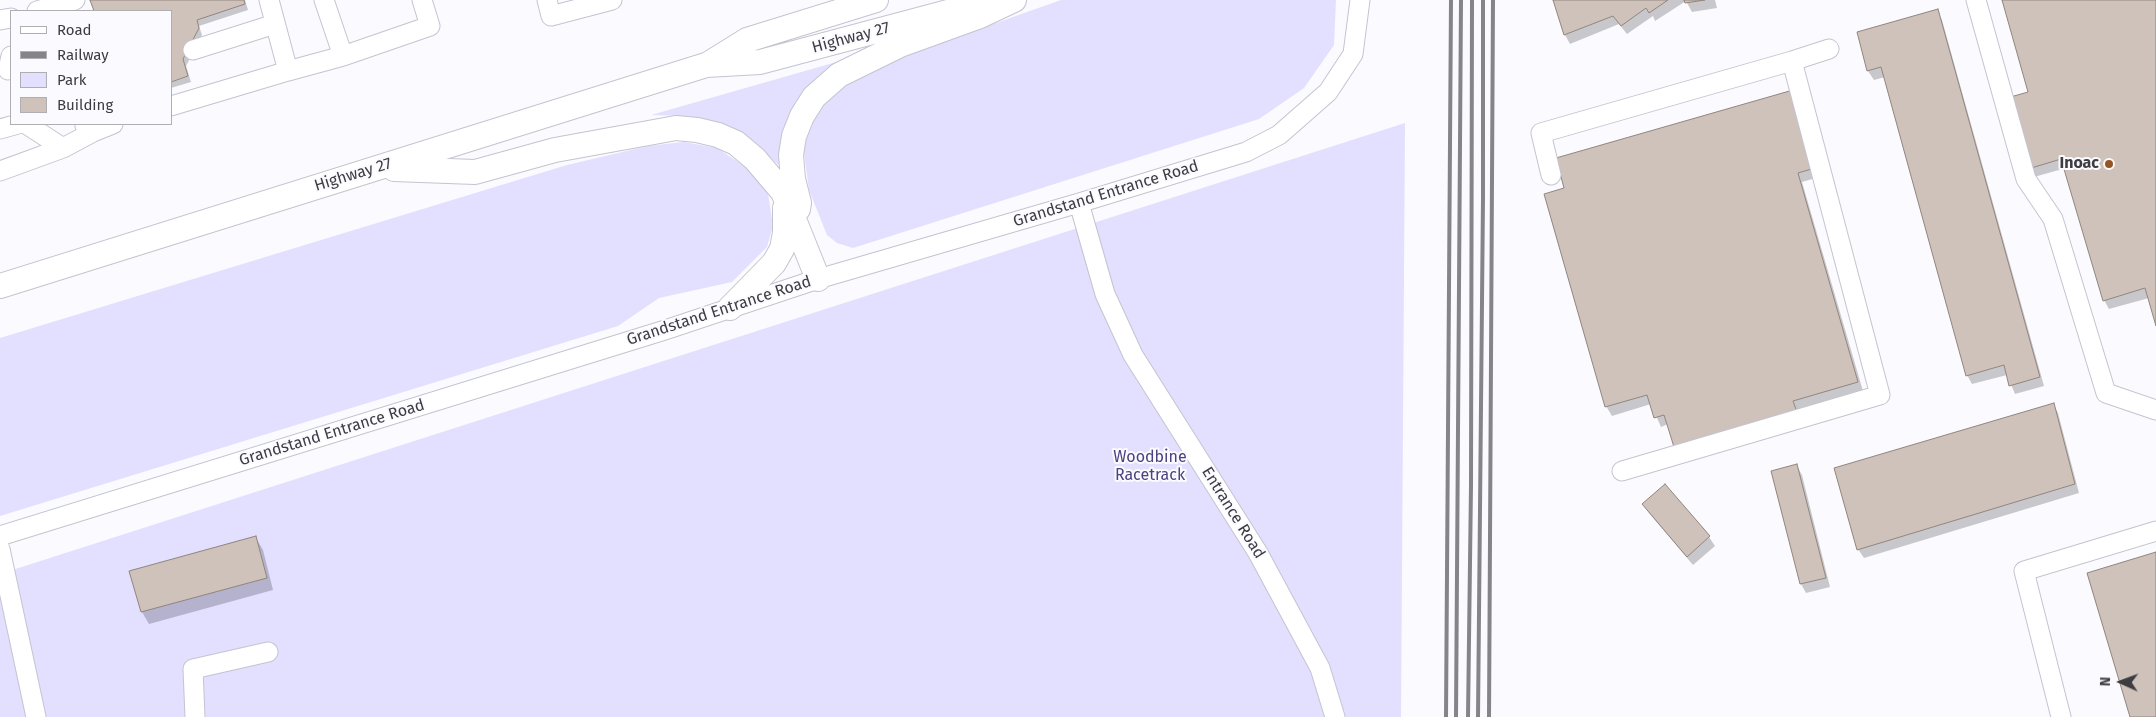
<!DOCTYPE html>
<style>
body{margin:0}
#map{position:relative;width:2156px;height:717px;overflow:hidden;background:#fafaff;font-family:"Fira Sans",sans-serif}
canvas{display:block}
.legend{position:absolute;left:10px;top:10px;width:162px;height:115px;box-sizing:border-box;background:#fafaff;border:1px solid #aeaeb3;margin:0;padding:6px 9px;list-style:none;font-size:15px;color:#3c3c41}
.legend li{display:flex;align-items:center;gap:10px;height:25px}
.legend b{width:25px;border:1px solid #aeaeb3}
.north{position:absolute;left:2096px;top:657px;width:50px;height:50px;-webkit-text-stroke:4px #fafaff;paint-order:stroke;rotate:272deg;font-size:14px;font-weight:700;line-height:20px;text-align:center;color:#3c3c41}
.north::after{content:'';display:block;margin:auto;width:18px;height:22px;background:#3c3c41;clip-path:polygon(50% 0,100% 100%,50% 72%,0 100%)}
</style>
<div id="map">
<canvas width="2156" height="717"></canvas>
<ul class="legend">
<li><b style="height:6px;background:#fff"></b>Road</li>
<li><b style="height:6px;background:#848489"></b>Railway</li>
<li><b style="height:14px;background:#e2dfff"></b>Park</li>
<li><b style="height:14px;background:#cec2bb"></b>Building</li>
</ul>
<div class="north">N</div>
</div>
<script>
const context = document.querySelector('canvas').getContext('2d');
context.lineJoin = 'round';
function fill(path, color) { context.fillStyle = color; context.fill(path, 'evenodd'); }
const toPath = rows => new Path2D(rows.map(r => 'M' + r).join(''));
function stroke(path, color, width, dash) { context.strokeStyle = color; context.lineWidth = width; context.lineCap = dash ? 'butt' : 'round'; context.setLineDash(dash || []); context.stroke(path); }
function write(font, color, halo, rows, align = 'center') {
  context.font = font + ' "Fira Sans",sans-serif'; context.lineWidth = 4; context.setLineDash([]); context.textBaseline = 'middle'; context.strokeStyle = halo; context.fillStyle = color; for (const [text, x, y, turn = 0] of rows) {
    context.save(); context.translate(x, y); context.rotate((+turn || 0) * Math.PI / 180); context.textAlign = isNaN(turn) ? turn : align; if (halo) context.strokeText(text, 0, 0); context.fillText(text, 0, 0); context.restore();
  }
}
fill(toPath([
 [1061,0,1336,0,1334,45,1304,88,1259,119,853,248,837,243,827,235,809,190,802,138,831,90,886,62],
 [847,59,783,169,753,142,722,123,687,116,651,115],
 [1405,123,1401,717,0,717,0,574],
 [684,142,717,148,750,170,768,194,773,226,767,247,732,282,659,298,618,326,0,516,0,338,567,165,648,146]
]), '#e2dfff');
fill(toPath([
 [92,0,245,0,248,10,199,26,202,35,186,66,191,82,171,88,171,11,95,11],
 [1554,0,1715,0,1717,8,1692,12,1686,1,1655,21,1653,16,1627,34,1619,24,1570,44,1565,35],
 [2003,0,2156,0,2156,322,2149,298,2109,309,2104,300,2066,168,2034,177,2029,168,2030,93],
 [1937,11,1942,20,2044,386,2015,394,2007,375,1972,384,1967,375,1885,77,1874,80,1868,71],
 [1792,91,1819,177,1802,182,1863,391,1680,456,1668,424,1661,427,1651,404,1612,416,1606,406,1566,189],
 [2053,404,2058,413,2079,493,1864,558,1858,549],
 [1797,466,1802,475,1830,587,1806,593,1801,584,1773,472],
 [1665,486,1709,537,1715,546,1693,565,1649,513,1643,504],
 [256,538,263,550,273,590,149,624,142,612,131,571]
]), '#0003');
const building = toPath([
 [90,0,244,0,245,4,197,20,199,28,183,59,188,76,171,82,171,11,94,11,90,0],
 [1553,0,1668,0,1649,13,1646,8,1621,26,1613,16,1564,35,1553,0],
 [1684,0,1705,0,1685,3,1684,0],
 [2002,0,2156,0,2156,326,2145,288,2103,301,2061,159,2028,169,2007,98,2028,92,2002,0],
 [1938,9,2040,377,2009,386,2004,365,1966,376,1881,67,1867,71,1857,32,1938,9],
 [1793,90,1815,168,1798,173,1858,382,1793,401,1797,412,1674,447,1664,415,1654,418,1647,395,1605,407,1544,194,1564,188,1556,158,1793,90],
 [2054,403,2075,484,1857,550,1834,468,2054,403],
 [1797,464,1826,578,1800,584,1771,471,1797,464],
 [1665,484,1710,536,1687,557,1642,504,1665,484],
 [256,536,267,578,141,612,129,571,256,536],
 [2156,552,2156,717,2130,717,2087,573,2156,552]
]);
fill(building, '#cec2bb');
stroke(building, '#91857e', 1);
const minor = toPath([
 [324,0,343,56],
 [547,0,551,16,612,0],
 [1976,0,2026,179,2053,219,2106,393,2156,410],
 [37,11,75,0],
 [0,20,11,18],
 [193,50,275,24],
 [1792,61,1829,49],
 [8,70,11,56],
 [288,71,343,56,430,26,422,0],
 [171,106,288,71,269,0],
 [26,124,63,148],
 [85,126,93,132,113,124],
 [0,129,18,124],
 [0,171,63,148,93,132],
 [1551,175,1541,133,1792,61,1880,395,1622,471],
 [1079,203,1105,294,1133,355,1258,553,1320,668,1335,717],
 [0,536,665,330,818,279,1079,203,1246,152,1279,135,1328,92,1353,54,1360,0],
 [0,549,36,717],
 [195,717,193,669,268,652],
 [2061,717,2024,571,2156,531]
]);
const major = toPath([
 [710,63,747,40,876,0],
 [394,169,475,172,555,150,676,128,697,130,718,135,736,143,755,159,783,192,818,279],
 [798,209,799,203,793,179,791,155,794,136,802,116,814,97,839,75,900,45,980,16,1014,0],
 [0,286,706,65,760,62,993,0],
 [730,308,774,263,782,249,785,233,785,208]
]);
stroke(minor, '#c4c4d0', 21);
stroke(major, '#c4c4d0', 26);
stroke(minor, '#fff', 19);
stroke(major, '#fff', 24);
stroke(toPath([
 [1446,717,1451,0],
 [1456,717,1461,0],
 [1468,717,1471,485,1472,0],
 [1478,717,1483,198,1483,0],
 [1489,717,1493,0]
]), '#848489', 4);
for (const [x, y, r, color] of [
 [2109,164,5,"#955420"]
]) { const dot = new Path2D(); dot.arc(x, y, r, 0, 2 * Math.PI); context.fillStyle = color; context.fill(dot); stroke(dot, '#fafaff', 2); }
write('16px', '#3c3c41', '#fafaff', [
 ["Highway 27",851,38,-15],
 ["Highway 27",353,175,-17],
 ["Grandstand Entrance Road",1106,194,-17],
 ["Grandstand Entrance Road",719,311,-18],
 ["Grandstand Entrance Road",332,433,-17],
 ["Entrance Road",1233,513,58]
]);
write('bold 16px', '#3c3c41', '#fafaff', [
 ["Inoac",2099,164]
], 'right');
write('16px', '#4c427f', '#fafaff', [
 ["Woodbine",1150,458],
 ["Racetrack",1150,476]
]);
</script>
